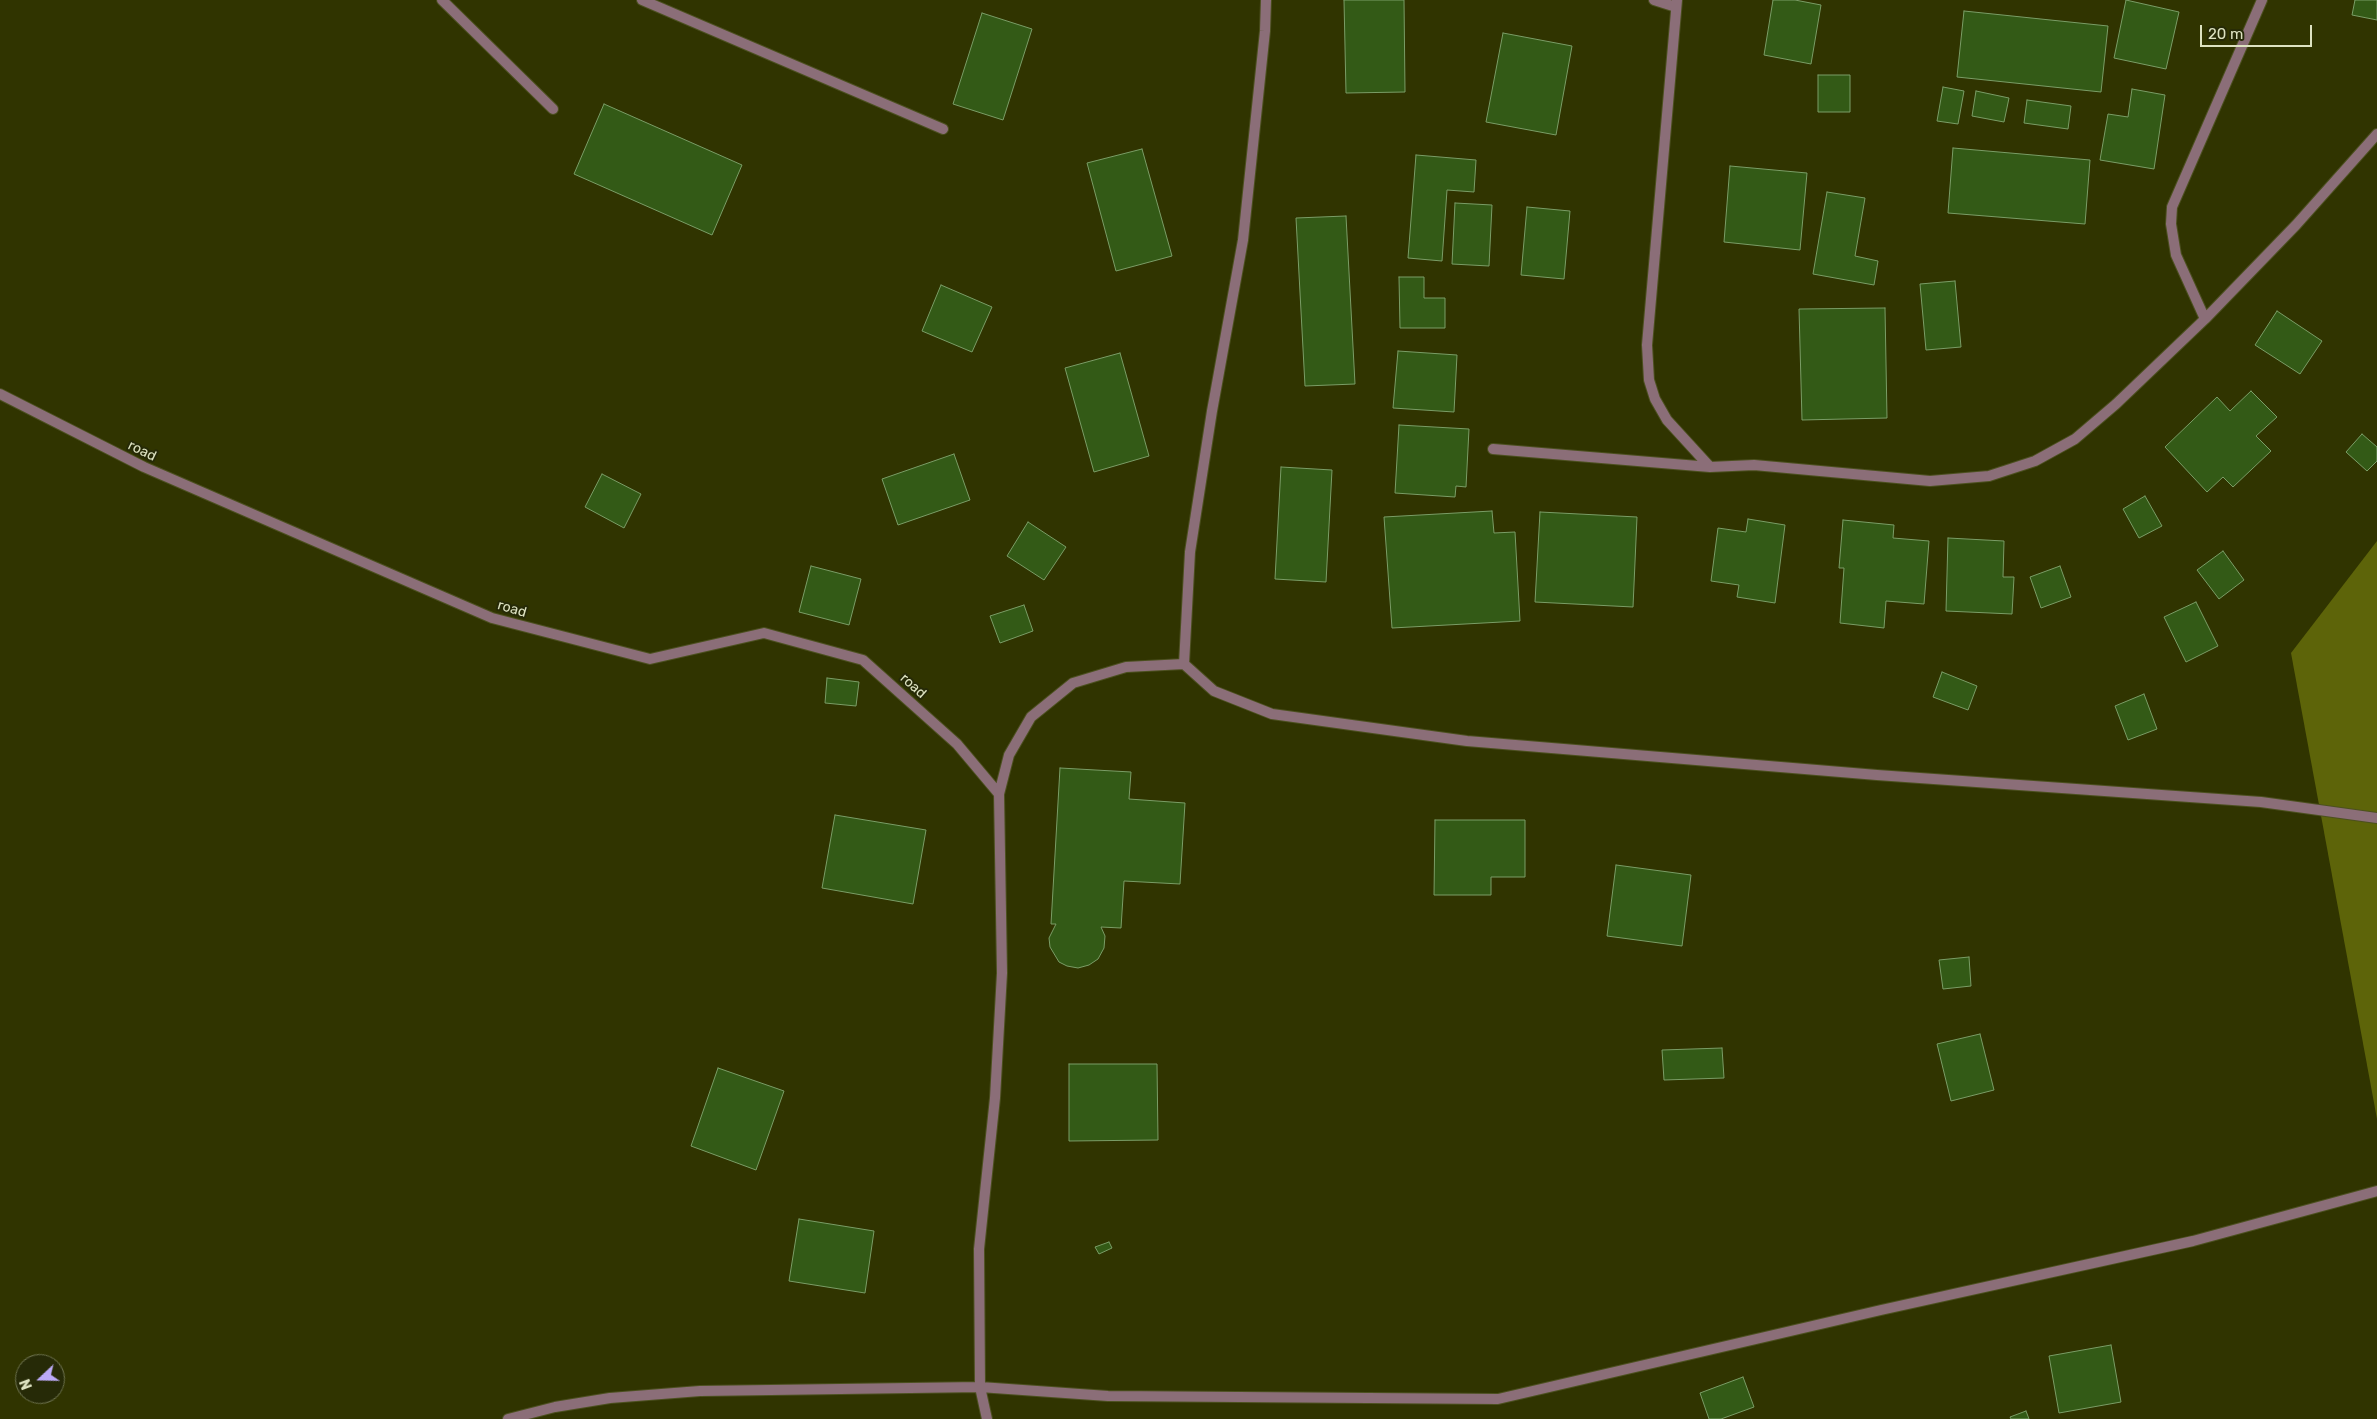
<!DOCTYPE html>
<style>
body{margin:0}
#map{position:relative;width:2377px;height:1419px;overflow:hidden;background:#303400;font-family:Rubik,sans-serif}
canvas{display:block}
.north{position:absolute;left:15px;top:1354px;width:50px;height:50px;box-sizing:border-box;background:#262a07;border:1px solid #6f7451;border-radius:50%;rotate:249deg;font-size:14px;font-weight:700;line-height:20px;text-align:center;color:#dde2c1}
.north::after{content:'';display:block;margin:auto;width:18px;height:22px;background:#bcaaf6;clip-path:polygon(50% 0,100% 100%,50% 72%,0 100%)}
.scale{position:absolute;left:2200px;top:25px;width:112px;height:22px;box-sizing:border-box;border:2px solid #dde2c1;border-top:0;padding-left:6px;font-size:15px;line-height:18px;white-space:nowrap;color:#dde2c1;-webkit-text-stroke:4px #262a07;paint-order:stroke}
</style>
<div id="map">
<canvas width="2377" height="1419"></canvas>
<div class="north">N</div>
<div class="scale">20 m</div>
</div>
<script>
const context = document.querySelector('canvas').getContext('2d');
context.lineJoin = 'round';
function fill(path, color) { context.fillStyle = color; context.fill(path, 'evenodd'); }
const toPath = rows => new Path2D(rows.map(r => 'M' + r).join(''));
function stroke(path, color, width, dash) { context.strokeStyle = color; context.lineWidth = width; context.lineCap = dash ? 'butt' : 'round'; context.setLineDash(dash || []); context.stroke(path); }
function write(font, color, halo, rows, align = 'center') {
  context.font = font + ' Rubik,sans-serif'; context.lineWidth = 4; context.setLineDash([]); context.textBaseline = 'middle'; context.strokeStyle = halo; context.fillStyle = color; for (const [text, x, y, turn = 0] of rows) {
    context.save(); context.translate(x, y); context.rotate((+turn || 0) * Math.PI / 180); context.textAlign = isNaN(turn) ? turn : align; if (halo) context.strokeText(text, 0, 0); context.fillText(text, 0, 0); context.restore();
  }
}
fill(toPath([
 [2377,541,2377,1119,2291,653]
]), '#5d6409');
const building = toPath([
 [1344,0,1404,0,1405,92,1346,93,1344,0],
 [1773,0,1795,0,1821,5,1811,64,1764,55,1773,0],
 [2126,0,2179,12,2166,69,2114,58,2126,0],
 [2355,0,2377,0,2377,20,2352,15,2355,0],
 [1964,11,2108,26,2101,92,1957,77,1964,11],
 [982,13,1032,29,1003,120,953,104,982,13],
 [1503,33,1572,46,1556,135,1486,122,1503,33],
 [1818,75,1850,75,1850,112,1818,112,1818,75],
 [1943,87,1964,91,1958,124,1937,121,1943,87],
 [2132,89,2165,95,2154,169,2100,160,2108,114,2128,117,2132,89],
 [1976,91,2009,98,2004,122,1972,116,1976,91],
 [2027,100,2071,106,2068,129,2024,123,2027,100],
 [604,104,742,165,712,235,574,174,604,104],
 [1953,148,2090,160,2085,224,1948,213,1953,148],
 [1142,149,1172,256,1116,271,1087,163,1142,149],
 [1416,155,1476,160,1474,192,1447,190,1442,261,1408,258,1416,155],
 [1730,166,1807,173,1800,250,1724,242,1730,166],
 [1827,192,1865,198,1855,256,1878,261,1874,285,1813,274,1827,192],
 [1455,203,1492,205,1489,266,1452,264,1455,203],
 [1527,207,1570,211,1564,279,1521,275,1527,207],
 [1346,216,1355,384,1305,386,1296,218,1346,216],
 [1399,277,1424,277,1424,298,1445,298,1445,328,1400,328,1399,277],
 [1955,281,1961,347,1926,350,1920,284,1955,281],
 [941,285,992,307,972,352,922,331,941,285],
 [1885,308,1887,418,1802,420,1799,309,1885,308],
 [2277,311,2322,341,2300,374,2255,345,2277,311],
 [1398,351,1457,355,1454,412,1393,408,1398,351],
 [1120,353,1149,456,1094,472,1065,368,1120,353],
 [2251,391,2277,417,2256,436,2271,451,2233,487,2223,477,2207,492,2165,447,2217,397,2230,411,2251,391],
 [1399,425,1469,429,1466,487,1456,486,1455,497,1395,493,1399,425],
 [2362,434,2377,447,2377,461,2367,471,2346,452,2362,434],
 [954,454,970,500,898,525,882,479,954,454],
 [1281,467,1332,470,1326,582,1275,579,1281,467],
 [602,474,641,494,624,528,585,507,602,474],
 [2145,496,2162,526,2139,538,2123,509,2145,496],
 [1492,511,1494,533,1515,532,1520,621,1392,628,1384,517,1492,511],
 [1540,512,1637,517,1633,607,1535,602,1540,512],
 [1748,519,1785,525,1775,603,1737,597,1739,585,1711,581,1718,528,1746,532,1748,519],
 [1843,520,1894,525,1893,538,1929,541,1924,604,1886,601,1884,628,1840,623,1844,568,1839,568,1843,520],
 [1028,522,1066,547,1044,580,1007,556,1028,522],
 [1948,538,2004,541,2003,577,2014,577,2012,614,1946,611,1948,538],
 [2223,551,2244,580,2219,599,2197,570,2223,551],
 [811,566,861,579,849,625,799,612,811,566],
 [2060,566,2071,597,2041,608,2030,577,2060,566],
 [2196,602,2218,646,2186,662,2164,617,2196,602],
 [1024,605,1033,631,1000,643,990,616,1024,605],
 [1942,672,1977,686,1968,710,1933,697,1942,672],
 [827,678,859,682,856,706,825,703,827,678],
 [2144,694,2157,729,2128,740,2115,706,2144,694],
 [1060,768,1131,772,1129,799,1185,803,1180,884,1124,881,1121,928,1101,927,1105,936,1104,948,1098,959,1089,965,1078,968,1067,966,1059,962,1050,947,1049,938,1056,924,1051,924,1060,768],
 [835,815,926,830,913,904,822,888,835,815],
 [1435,820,1525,820,1525,877,1491,877,1491,895,1434,895,1435,820],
 [1616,865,1691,875,1682,946,1607,936,1616,865],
 [1969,957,1971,986,1943,989,1939,960,1969,957],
 [1980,1034,1994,1090,1951,1101,1937,1044,1980,1034],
 [1722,1048,1724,1078,1664,1080,1662,1050,1722,1048],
 [1069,1064,1157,1064,1158,1140,1069,1141,1069,1064],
 [718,1068,784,1091,756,1170,691,1146,718,1068],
 [799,1219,874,1231,865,1293,789,1281,799,1219],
 [1109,1242,1112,1248,1099,1254,1095,1247,1109,1242],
 [2111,1345,2121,1402,2059,1413,2049,1356,2111,1345],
 [1743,1377,1754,1407,1721,1419,1709,1419,1700,1393,1743,1377],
 [2026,1411,2029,1419,2011,1419,2010,1417,2026,1411]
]);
fill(building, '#335a16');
stroke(building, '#7a9d66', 1);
const lane = toPath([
 [442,0,553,109],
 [642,0,943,129]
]);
const street = toPath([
 [1654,0,1676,7],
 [1677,0,1647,345,1649,380,1655,399,1667,420,1710,467,1754,465,1930,481,1989,476,2035,461,2075,439,2116,404,2205,319,2296,225,2377,134],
 [2205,319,2176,255,2171,224,2172,207,2262,0],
 [0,394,144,467,492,618,650,659,764,633,863,660,957,744,999,794],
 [1493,449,1710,467],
 [1184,664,1190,552,1212,411,1243,240,1265,31,1266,0],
 [508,1419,555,1407,610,1398,700,1391,980,1387,1108,1396,1498,1399,1881,1310,2193,1241,2377,1191],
 [987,1419,980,1387,979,1249,995,1098,1002,973,999,794,1009,755,1031,717,1073,683,1126,667,1184,664,1214,691,1272,714,1467,741,1877,775,2261,802,2377,818]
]);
stroke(lane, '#4c501f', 12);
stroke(street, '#4c501f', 12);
stroke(lane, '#8b6e78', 10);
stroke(street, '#8b6e78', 10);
write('14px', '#dde2c1', '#262a07', [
 ["road",142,451,26],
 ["road",512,609,16],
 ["road",913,686,42]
]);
</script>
